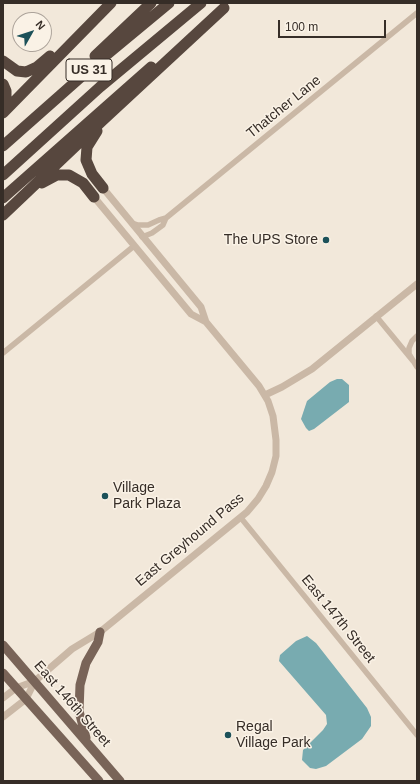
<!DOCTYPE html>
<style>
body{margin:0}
#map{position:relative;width:420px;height:784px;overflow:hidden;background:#f2e8da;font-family:Arial,sans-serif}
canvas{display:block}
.frame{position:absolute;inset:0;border:4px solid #362d27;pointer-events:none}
.north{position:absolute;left:12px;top:12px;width:40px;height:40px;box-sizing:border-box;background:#faf2e6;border:1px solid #aca39a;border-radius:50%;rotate:51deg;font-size:11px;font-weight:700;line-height:16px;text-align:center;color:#362d27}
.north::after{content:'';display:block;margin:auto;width:14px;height:18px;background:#1c5159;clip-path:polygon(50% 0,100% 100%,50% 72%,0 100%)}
.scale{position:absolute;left:278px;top:20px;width:108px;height:18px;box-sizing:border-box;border:2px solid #362d27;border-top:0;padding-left:5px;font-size:12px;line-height:14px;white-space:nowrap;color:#362d27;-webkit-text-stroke:3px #faf2e6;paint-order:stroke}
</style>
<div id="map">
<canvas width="420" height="784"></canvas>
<div class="frame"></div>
<div class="north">N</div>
<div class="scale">100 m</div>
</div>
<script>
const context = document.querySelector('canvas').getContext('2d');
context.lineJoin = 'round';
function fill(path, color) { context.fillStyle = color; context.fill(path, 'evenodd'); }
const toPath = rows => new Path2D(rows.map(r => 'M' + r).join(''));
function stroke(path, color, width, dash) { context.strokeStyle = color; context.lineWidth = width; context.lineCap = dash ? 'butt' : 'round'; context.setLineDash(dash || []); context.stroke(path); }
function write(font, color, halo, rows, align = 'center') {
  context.font = font + ' Arial,sans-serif'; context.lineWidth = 3; context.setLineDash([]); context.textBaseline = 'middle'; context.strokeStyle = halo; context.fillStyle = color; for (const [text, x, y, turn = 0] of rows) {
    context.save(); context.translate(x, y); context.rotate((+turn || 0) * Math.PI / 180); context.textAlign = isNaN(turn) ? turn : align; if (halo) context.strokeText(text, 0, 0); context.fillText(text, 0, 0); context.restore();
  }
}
fill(toPath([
 [337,379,342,379,349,385,349,402,314,429,309,431,306,428,301,419,307,401,330,382],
 [307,636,316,643,367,708,371,717,371,726,362,739,326,766,316,769,310,768,302,760,303,750,323,730,327,724,326,715,279,661,280,655,296,641]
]), '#78abb0');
stroke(toPath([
 [132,223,138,225,148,225,159,220,166,218],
 [142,237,152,233,163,225,166,218,417,13],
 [376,316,413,361],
 [417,336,412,341,409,348,409,354,417,367],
 [3,353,134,246],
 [241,518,417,735]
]), '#cab8a6', 5.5);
stroke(toPath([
 [94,197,191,314,206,322],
 [265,395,282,387,312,369,417,284],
 [3,698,16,688,35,681],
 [3,717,26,699,35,681,72,649,100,632,247,512,258,499,266,486,272,472,276,456,276,440,273,416,268,401,259,386,206,322,201,307,103,188]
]), '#cab8a6', 7);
stroke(toPath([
 [3,645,120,781],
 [3,673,99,781],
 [86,738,79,711,80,685,86,663,98,642,100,632]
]), '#796458', 9);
stroke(toPath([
 [95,56,151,3],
 [3,61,17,71,26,72,37,67,50,56],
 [3,84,6,91,6,103,3,110],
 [3,113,111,3],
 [97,131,87,147,86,160,92,174,103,188],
 [3,146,99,61,169,3],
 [3,175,100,87,201,3],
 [42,183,57,175,69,175,83,183,94,197],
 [3,198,151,67],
 [3,215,102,121,224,8]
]), '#57473e', 11);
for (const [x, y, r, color] of [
 [326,240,4,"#1c5159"],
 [105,496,4,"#1c5159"],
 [228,735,4,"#1c5159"]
]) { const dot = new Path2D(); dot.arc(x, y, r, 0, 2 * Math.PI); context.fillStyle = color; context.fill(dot); stroke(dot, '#faf2e6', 1.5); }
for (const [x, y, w] of [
 [89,70,46]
]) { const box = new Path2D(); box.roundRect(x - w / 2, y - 11, w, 22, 3); context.fillStyle = '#faf2e6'; context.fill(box); stroke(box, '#362d27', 1); }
write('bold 13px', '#362d27', null, [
 ["US 31",89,70]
]);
write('14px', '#362d27', '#faf2e6', [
 ["Thatcher Lane",284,107,-39],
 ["East Greyhound Pass",190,540,-40],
 ["East 147th Street",338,619,51],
 ["East 146th Street",72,704,49]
]);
write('14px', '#362d27', '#faf2e6', [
 ["The UPS Store",318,240,"right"],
 ["Village",113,488],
 ["Park Plaza",113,504],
 ["Regal",236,727],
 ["Village Park",236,743]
], 'left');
</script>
